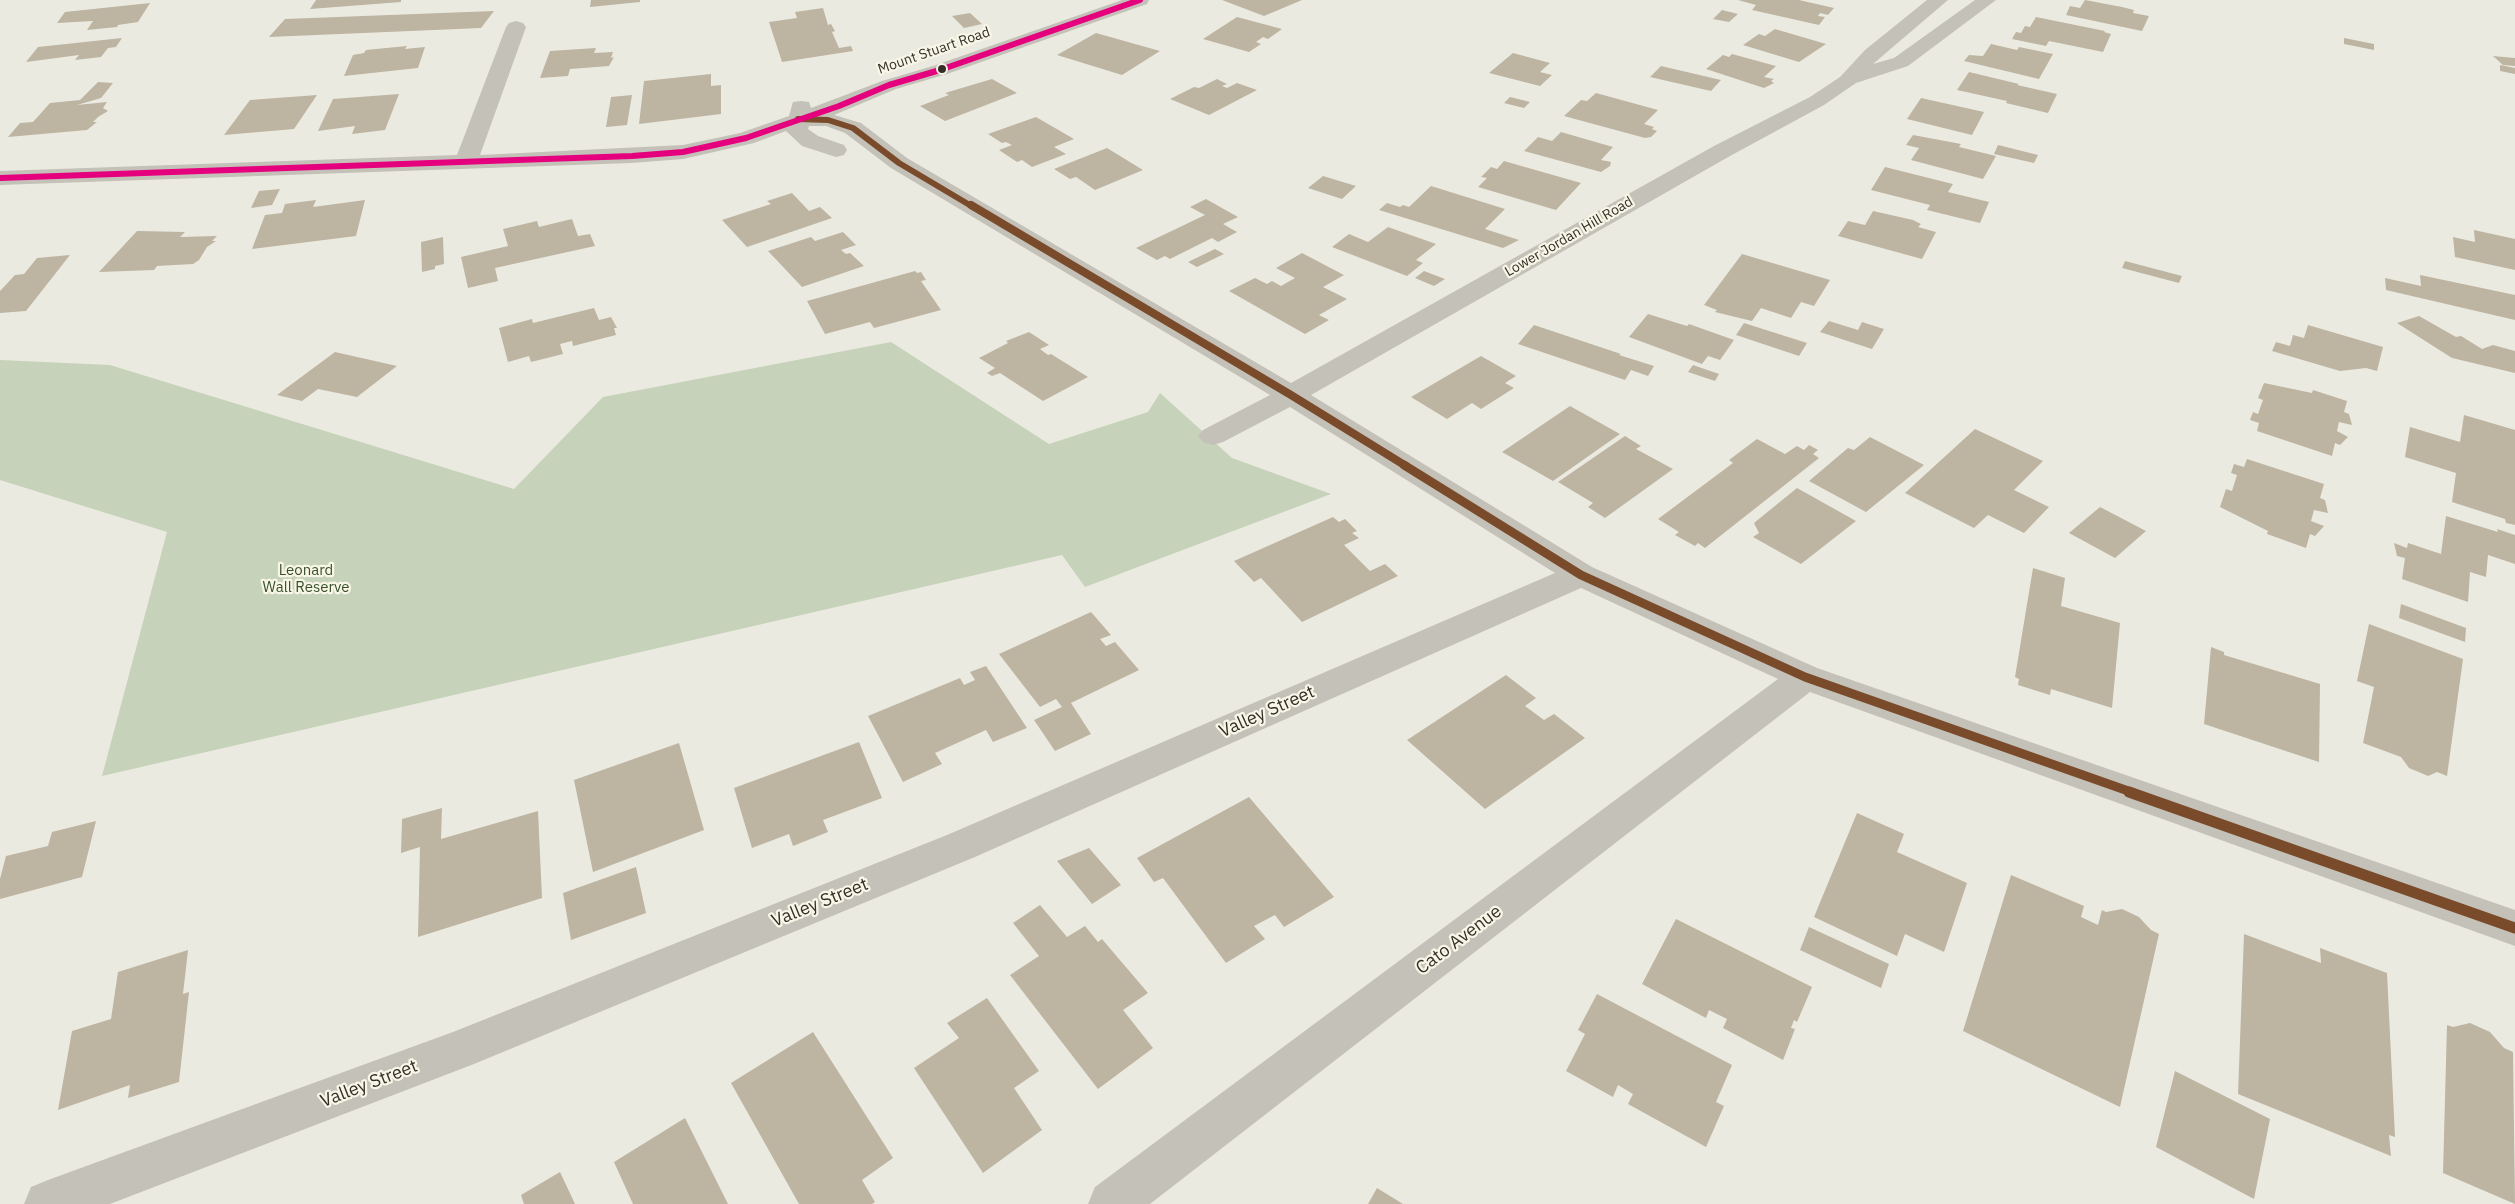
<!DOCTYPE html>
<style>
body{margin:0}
canvas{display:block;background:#ebeae0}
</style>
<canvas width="2515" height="1204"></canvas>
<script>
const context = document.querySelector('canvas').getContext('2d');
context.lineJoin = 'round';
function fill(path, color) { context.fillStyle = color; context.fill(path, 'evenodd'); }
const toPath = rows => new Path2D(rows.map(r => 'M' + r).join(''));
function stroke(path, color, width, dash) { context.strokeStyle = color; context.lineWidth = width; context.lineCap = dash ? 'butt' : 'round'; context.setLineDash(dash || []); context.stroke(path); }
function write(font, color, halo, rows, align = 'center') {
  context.font = font + ' "IBM Plex Sans",sans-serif'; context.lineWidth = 4.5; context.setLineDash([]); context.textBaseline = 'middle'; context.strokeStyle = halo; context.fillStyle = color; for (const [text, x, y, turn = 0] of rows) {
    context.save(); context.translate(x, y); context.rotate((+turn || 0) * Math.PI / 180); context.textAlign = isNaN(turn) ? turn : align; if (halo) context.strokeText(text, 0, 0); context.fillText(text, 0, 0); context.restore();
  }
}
fill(toPath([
 [891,342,1049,444,1148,412,1160,393,1232,458,1331,494,1085,587,1062,555,102,776,167,532,0,480,0,360,110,365,514,489,603,397]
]), '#c6d2ba');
fill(toPath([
 [316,0,401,0,401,2,310,9],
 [591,0,640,0,640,2,590,7],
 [1222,0,1302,0,1264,16],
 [1738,0,1799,0,1834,8,1828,15,1820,13,1818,16,1825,17,1819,25,1752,10,1756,5],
 [2085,0,2122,7,2134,10,2133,13,2149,16,2142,31,2066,15,2070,6,2080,8],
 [150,3,138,22,118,25,117,27,87,30,93,21,57,23,65,12],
 [823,8,828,25,831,24,835,31,832,32,839,48,851,46,853,51,782,62,769,22,797,18,795,12],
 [1722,10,1738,14,1729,22,1713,19],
 [494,11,481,28,269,37,285,19],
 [970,13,982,24,964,28,952,16],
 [1237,17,1282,29,1268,39,1263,37,1256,42,1261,44,1249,52,1203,39],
 [2036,17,2105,31,2104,32,2111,34,2103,52,2049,41,2046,46,2012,39,2016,32,2021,33,2025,26,2030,27],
 [1775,29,1826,44,1799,62,1743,45,1759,34,1765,36],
 [1096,33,1160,51,1122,75,1057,55],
 [122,38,116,47,108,48,101,57,75,60,79,55,26,62,38,47],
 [2344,38,2374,44,2374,50,2344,44],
 [1991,44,2017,50,2019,47,2053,54,2039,79,1964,61,1969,55,1983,56],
 [407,46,405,49,425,47,418,68,344,76,353,55,364,53,366,50],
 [596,48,594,53,613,52,611,58,614,57,609,66,570,69,568,76,540,78,550,51],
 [1513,53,1550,63,1540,72,1552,75,1540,86,1489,73],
 [1732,54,1776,66,1764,77,1774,79,1771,81,1774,83,1764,88,1706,69,1723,55,1729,57],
 [2493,56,2515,58,2515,66,2503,65],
 [2500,65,2515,68,2515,74,2500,71],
 [1661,66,1721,80,1711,91,1650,77],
 [1969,72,2019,84,2017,85,2057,94,2048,113,2006,103,2007,101,1957,90],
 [711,74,711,86,721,85,721,114,639,124,644,81],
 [992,79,1017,93,945,121,920,106,949,95,945,93],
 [1217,79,1227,84,1222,86,1227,88,1237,83,1257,90,1209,115,1170,99,1194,87,1199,88],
 [98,82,113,83,101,98,77,105,107,102,103,108,108,111,98,117,93,122,97,122,87,130,8,137,20,123,33,122,50,103,80,100],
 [1596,93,1658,110,1644,124,1654,127,1652,129,1657,131,1651,137,1645,138,1564,116,1581,100,1587,101],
 [399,94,385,130,352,134,355,126,318,131,333,99],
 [317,95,294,129,224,135,250,100],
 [632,95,627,125,606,127,611,97],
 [1510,97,1530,102,1524,108,1504,103],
 [1921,98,1984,112,1972,135,1907,119],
 [1036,117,1074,139,1054,147,1066,154,1032,167,1022,160,1017,162,999,150,1012,145,1006,142,1002,143,988,134],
 [1561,132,1613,147,1601,160,1611,162,1610,166,1601,172,1524,151,1538,137,1552,141],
 [1913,135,1961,144,1959,147,1996,156,1983,179,1911,160,1919,148,1906,145],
 [1998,145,2038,155,2034,163,1994,154],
 [1107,148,1143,170,1095,190,1076,177,1070,179,1054,169],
 [1504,161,1581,183,1556,210,1478,187,1487,178,1481,177,1491,167,1497,169],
 [1885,167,1953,184,1948,192,1989,202,1980,223,1927,210,1930,205,1871,190],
 [1323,176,1356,186,1342,199,1308,188],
 [1431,186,1505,209,1485,229,1519,240,1503,248,1379,210,1387,203,1400,207,1403,205,1409,207],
 [280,189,272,205,251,208,259,191],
 [792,193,809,211,820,207,832,218,747,247,722,220,771,204,767,201],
 [1206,199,1238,217,1223,224,1237,232,1218,242,1212,238,1170,259,1165,256,1157,260,1136,248,1205,215,1190,207],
 [316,200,313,207,365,200,356,236,252,249,265,215,282,213,285,204],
 [1873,211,1913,220,1921,224,1918,227,1936,232,1922,259,1838,236,1848,221,1865,225],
 [572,219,578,236,590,234,595,246,495,268,498,281,468,288,461,257,508,246,503,229,537,221,539,227],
 [1388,227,1436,244,1416,260,1423,263,1407,276,1332,247,1349,234,1368,242],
 [2474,230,2515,239,2515,270,2455,257,2453,237,2475,242],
 [137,231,185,232,180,237,217,236,212,241,216,241,207,247,199,260,193,264,157,266,154,270,99,272],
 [843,232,856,245,841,250,846,254,850,253,864,266,802,287,768,251,811,237,815,241],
 [443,237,444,264,435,266,435,269,422,272,421,242],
 [1215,249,1224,254,1197,267,1188,262],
 [1302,253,1344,275,1323,287,1347,299,1319,315,1329,320,1305,334,1229,291,1255,278,1267,284,1272,281,1281,286,1295,278,1276,268],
 [1742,254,1830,280,1814,306,1801,302,1791,318,1761,308,1752,321,1715,312,1717,310,1704,305],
 [70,255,26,311,0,313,0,291,15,275,24,274,37,258],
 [2125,261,2182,276,2179,283,2122,268],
 [915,271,917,273,921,272,926,280,921,281,941,310,874,328,870,322,825,334,807,301],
 [1424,271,1445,279,1434,286,1415,278],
 [2420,275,2515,295,2515,320,2386,290,2385,278,2421,286],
 [594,308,599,320,611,317,617,328,614,328,616,335,573,346,572,341,560,344,563,354,531,362,529,356,508,362,499,328,532,319,533,323],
 [1648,314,1687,326,1689,324,1734,340,1720,360,1708,356,1702,364,1629,337],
 [2419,316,2456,337,2461,336,2482,349,2493,345,2515,351,2515,373,2452,358,2397,323],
 [1829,321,1858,330,1862,322,1884,329,1872,349,1820,332],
 [1744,323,1807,343,1799,356,1736,335],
 [1534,325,1621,354,1619,355,1654,366,1648,376,1631,370,1625,380,1518,344],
 [2308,325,2383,347,2377,371,2366,368,2340,371,2272,351,2276,342,2290,346,2293,335,2304,338],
 [1029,332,1049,345,1040,349,1048,355,1051,354,1088,377,1043,401,1000,373,992,376,987,373,995,368,979,358,1008,343,1006,341],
 [335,352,397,366,357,397,318,389,302,401,277,395],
 [1481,356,1516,376,1505,383,1514,388,1481,409,1472,403,1447,419,1411,397],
 [1693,365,1719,374,1715,381,1688,372],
 [2264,383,2312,393,2313,390,2347,401,2344,412,2349,414,2352,425,2339,422,2337,431,2348,437,2340,445,2335,443,2332,456,2257,431,2259,423,2250,420,2253,412,2258,414,2263,400,2258,398],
 [1570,406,1620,434,1553,481,1502,452],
 [2464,415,2515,430,2515,525,2506,523,2505,519,2452,502,2456,473,2405,457,2410,427,2460,442],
 [1975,429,2043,461,2014,490,2049,507,2024,533,1988,515,1974,528,1905,493],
 [1625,436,1641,446,1636,449,1673,469,1605,518,1588,507,1593,503,1558,482],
 [1870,437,1924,465,1866,512,1809,481,1848,448,1854,450],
 [1757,439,1785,454,1797,446,1804,450,1809,445,1818,450,1813,454,1819,458,1705,548,1698,543,1695,546,1675,535,1679,532,1658,519,1733,463,1729,460],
 [2247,459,2324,484,2320,498,2325,500,2328,513,2314,510,2311,521,2324,526,2315,536,2310,534,2306,548,2267,534,2268,531,2220,507,2226,489,2232,491,2237,475,2231,473,2234,464,2244,467],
 [1797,488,1856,521,1801,564,1753,537,1759,533,1754,523],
 [2100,507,2146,531,2115,558,2069,533],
 [2446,516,2498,532,2497,529,2515,535,2515,564,2488,555,2486,577,2470,572,2468,602,2402,579,2405,558,2397,556,2394,543,2407,548,2408,543,2441,554],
 [1333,517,1339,522,1345,519,1357,531,1352,533,1359,538,1344,545,1370,571,1385,564,1398,576,1302,622,1261,578,1254,582,1234,561],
 [2033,568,2065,578,2061,606,2120,623,2112,708,2051,689,2050,695,2018,685,2019,679,2015,677],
 [2401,604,2466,628,2465,642,2399,618],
 [1091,612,1111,635,1100,639,1106,646,1115,642,1139,670,1071,703,1091,734,1055,751,1034,720,1062,707,1056,699,1040,707,999,654],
 [2369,624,2463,659,2447,776,2437,772,2428,776,2409,768,2401,757,2363,743,2374,687,2357,681],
 [2211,647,2224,652,2224,655,2320,684,2319,762,2204,724],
 [986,666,1027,728,993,742,986,730,935,753,942,764,903,782,868,716,960,678,964,685,975,680,970,672],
 [1506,675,1536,698,1525,706,1544,720,1554,714,1585,738,1485,809,1407,740],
 [859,742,882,798,823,820,828,832,793,846,789,834,752,848,734,788],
 [679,743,704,830,593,872,574,780],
 [1249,797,1334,897,1284,927,1275,915,1254,926,1265,939,1226,963,1163,878,1154,882,1137,858],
 [442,808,441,839,538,811,542,898,418,937,420,847,401,853,402,819],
 [1857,813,1904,834,1897,852,1967,883,1944,952,1905,934,1897,956,1814,917],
 [96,821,82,877,0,899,0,879,6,856,48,846,52,832],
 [1089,848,1121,885,1092,904,1057,861],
 [636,867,646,913,571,940,563,893],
 [2011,875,2084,906,2081,917,2098,925,2102,910,2106,912,2122,909,2139,917,2151,930,2159,934,2120,1107,1963,1031],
 [1040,905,1067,937,1085,926,1098,942,1102,939,1148,993,1123,1010,1153,1048,1098,1089,1010,975,1039,956,1013,923],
 [1676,919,1812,987,1797,1022,1794,1020,1791,1028,1795,1029,1783,1060,1723,1028,1727,1019,1709,1010,1706,1018,1642,984],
 [1809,927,1889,964,1881,988,1800,950],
 [2244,934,2321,963,2320,948,2387,973,2395,1137,2389,1135,2391,1156,2238,1094],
 [188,950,183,994,189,992,179,1082,128,1098,130,1085,58,1110,72,1031,111,1019,118,972],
 [1597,994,1732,1065,1716,1102,1724,1106,1706,1147,1628,1104,1633,1094,1618,1085,1613,1097,1566,1071,1585,1034,1578,1030],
 [987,998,1039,1071,1014,1088,1042,1130,983,1173,914,1068,959,1038,947,1023],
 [2470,1023,2490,1032,2504,1048,2513,1052,2515,1204,2443,1173,2447,1025,2453,1027],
 [813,1032,893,1158,862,1180,875,1202,872,1204,799,1204,731,1083],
 [2175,1071,2270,1119,2254,1199,2156,1147],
 [685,1118,728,1204,633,1204,614,1162],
 [560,1172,575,1204,524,1204,521,1195],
 [1377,1188,1403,1204,1368,1204]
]), '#beb4a2');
fill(toPath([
 [1122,0,1149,0,1147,4,947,74,896,89,834,115,861,123,907,158,1291,383,1714,146,1810,97,1840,77,1865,50,1927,0,1948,0,1873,64,1894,58,1975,0,1996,0,1908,66,1856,83,1824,105,1730,156,1311,395,1592,567,1817,668,2515,910,2515,946,1810,692,1150,1204,1088,1204,1095,1187,1778,679,1581,588,975,857,474,1064,110,1204,24,1204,31,1187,48,1180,453,1032,947,835,1555,573,1290,407,1223,442,1213,445,1203,442,1198,436,1203,430,1270,395,891,168,845,133,826,126,809,126,808,129,818,136,844,145,847,150,844,155,836,157,802,146,786,131,754,143,683,159,632,163,0,185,0,171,457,155,506,27,509,23,516,21,523,23,526,27,480,155,683,145,740,133,789,116,793,102,801,101,809,102,811,108,882,81,933,66,1122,0]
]), '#c4c1b9');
stroke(toPath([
 [798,119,828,120,853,128,899,163,973,207]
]), '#7a4b2a', 6);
stroke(toPath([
 [971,205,1291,395,1406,466]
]), '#7a4b2a', 8);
stroke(toPath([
 [1404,465,1581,575,1805,677,2134,793]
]), '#7a4b2a', 9);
stroke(toPath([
 [2129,792,2515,928]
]), '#7a4b2a', 11);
stroke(toPath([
 [0,178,632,156,683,152,746,138,839,106,889,85,940,70,1140,0]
]), '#e5007d', 6);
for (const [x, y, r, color] of [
 [942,69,5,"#343027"]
]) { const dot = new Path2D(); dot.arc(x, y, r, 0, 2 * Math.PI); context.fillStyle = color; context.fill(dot); stroke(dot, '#f8f6e7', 2); }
write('14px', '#343027', '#f8f6e7', [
 ["Mount Stuart Road",934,51,-19],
 ["Lower Jordan Hill Road",1569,237,-30]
]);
write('15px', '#38512c', '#f8f6e7', [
 ["Leonard",306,571],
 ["Wall Reserve",306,588]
]);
write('18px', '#343027', '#f8f6e7', [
 ["Valley Street",1267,712,-24],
 ["Valley Street",820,903,-22],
 ["Cato Avenue",1459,940,-37],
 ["Valley Street",369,1084,-21]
]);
</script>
